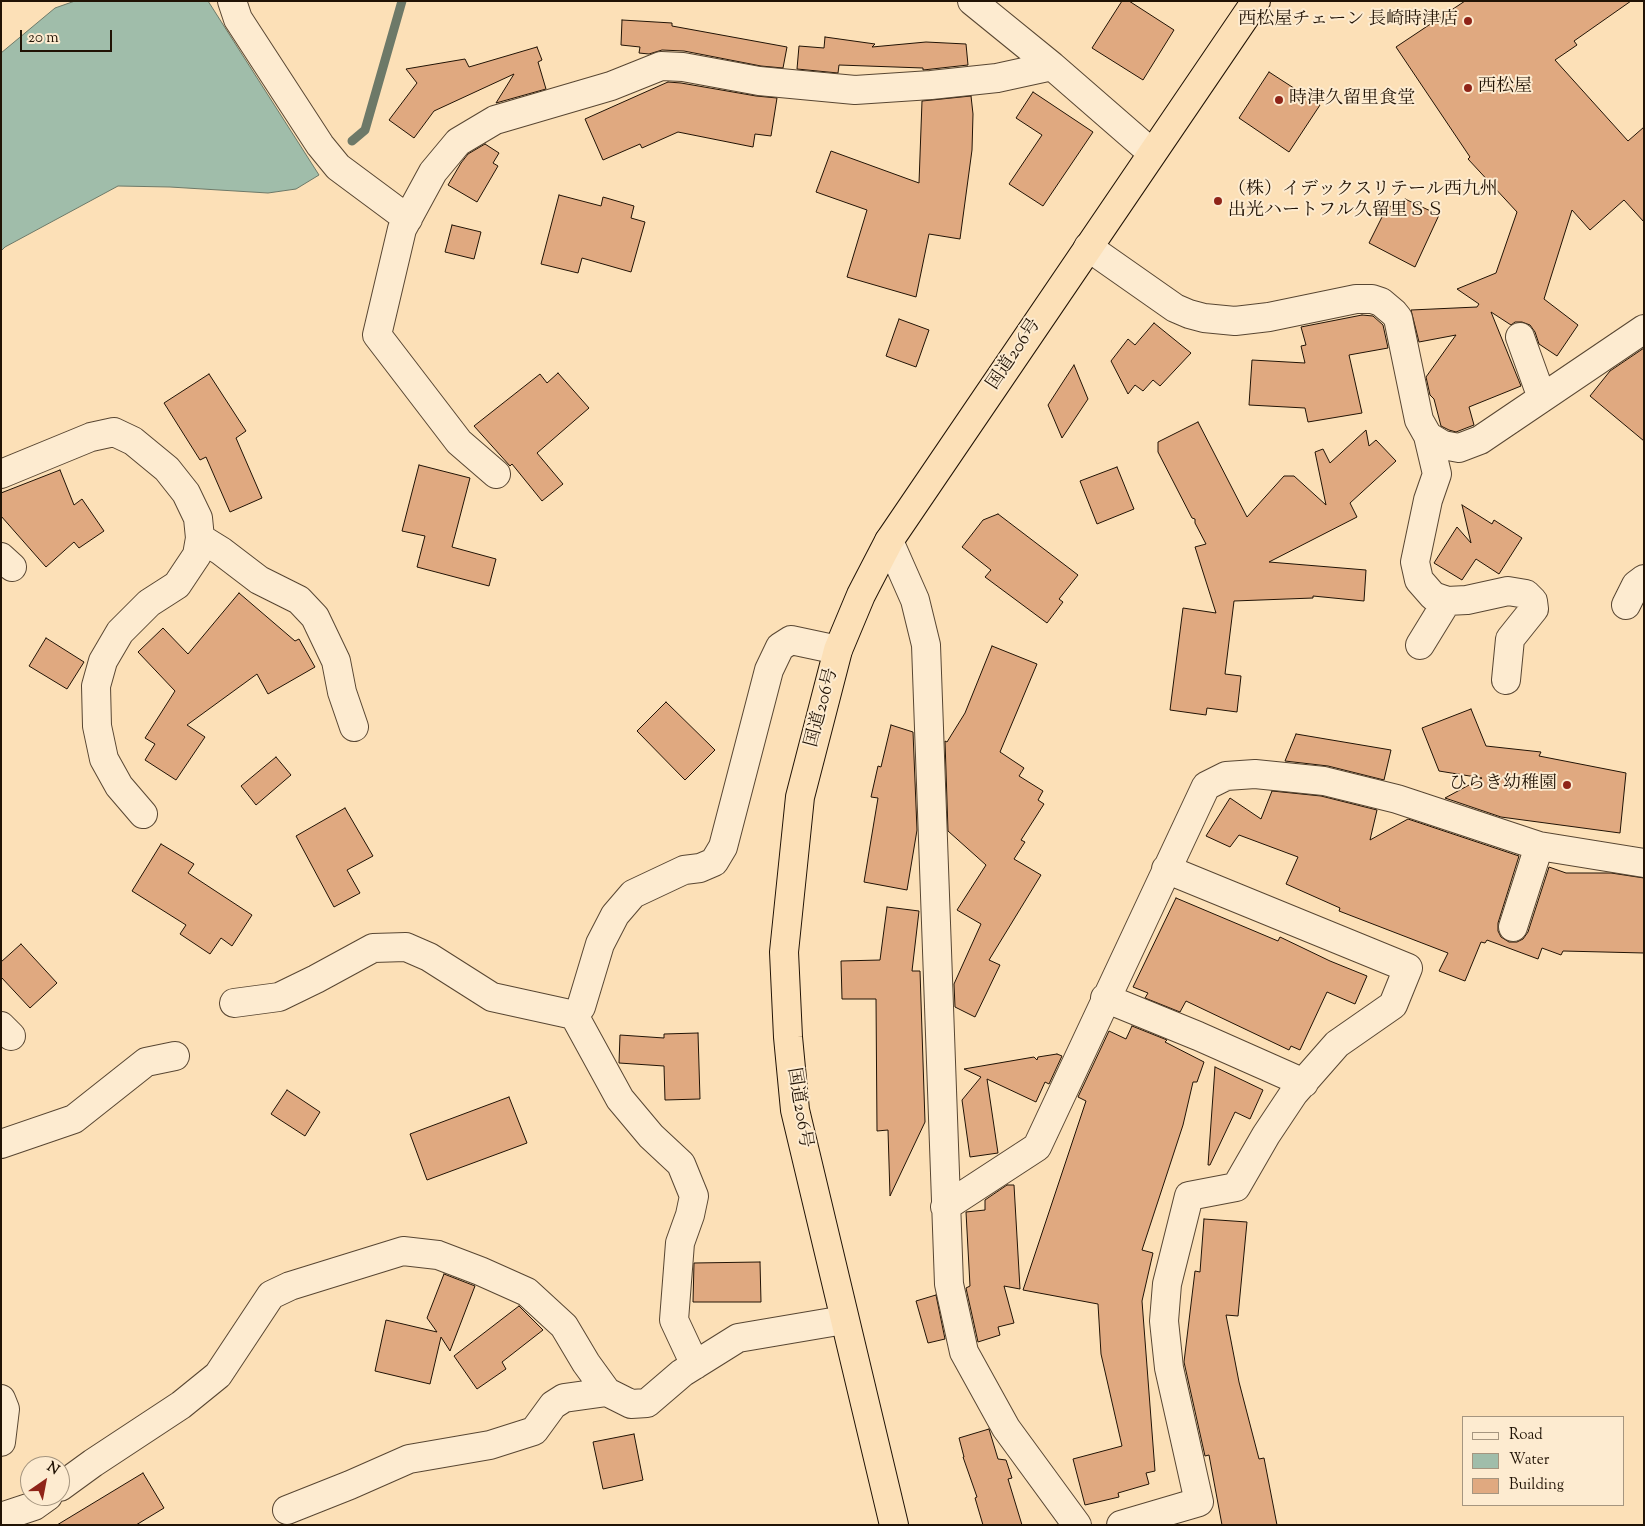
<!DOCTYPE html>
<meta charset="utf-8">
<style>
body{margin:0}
#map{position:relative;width:1645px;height:1526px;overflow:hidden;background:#fce0b7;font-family:"Sorts Mill Goudy",serif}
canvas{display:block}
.frame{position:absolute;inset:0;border:2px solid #211305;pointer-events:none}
.legend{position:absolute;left:1462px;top:1416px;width:162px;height:90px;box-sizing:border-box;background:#fdebd0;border:1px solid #a5957f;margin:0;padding:6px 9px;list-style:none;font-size:15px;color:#211305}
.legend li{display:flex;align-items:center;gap:10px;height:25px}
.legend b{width:25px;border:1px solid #a5957f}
.north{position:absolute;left:20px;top:1456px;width:50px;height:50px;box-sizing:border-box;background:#fdebd0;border:1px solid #a5957f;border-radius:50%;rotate:33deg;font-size:14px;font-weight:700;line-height:20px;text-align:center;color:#211305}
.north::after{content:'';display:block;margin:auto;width:18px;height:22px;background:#8f2418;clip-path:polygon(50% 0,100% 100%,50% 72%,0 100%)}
.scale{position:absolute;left:20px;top:30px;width:92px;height:22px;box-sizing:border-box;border:2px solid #211305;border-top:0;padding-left:6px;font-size:15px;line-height:18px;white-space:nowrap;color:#211305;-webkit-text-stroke:4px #fdebd0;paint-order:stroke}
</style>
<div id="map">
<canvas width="1645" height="1526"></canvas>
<div class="frame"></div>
<ul class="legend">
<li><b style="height:6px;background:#fdebd0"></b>Road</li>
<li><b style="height:14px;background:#a0bdaa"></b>Water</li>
<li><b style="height:14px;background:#e0a980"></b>Building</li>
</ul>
<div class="north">N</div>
<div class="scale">20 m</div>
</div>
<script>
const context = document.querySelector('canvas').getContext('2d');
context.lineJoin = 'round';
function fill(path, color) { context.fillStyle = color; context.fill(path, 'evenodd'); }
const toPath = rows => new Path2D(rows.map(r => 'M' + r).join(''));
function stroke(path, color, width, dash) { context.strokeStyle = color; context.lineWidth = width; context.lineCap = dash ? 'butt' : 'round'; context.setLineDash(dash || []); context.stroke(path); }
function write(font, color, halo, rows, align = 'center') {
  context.font = font + ' "Sorts Mill Goudy","Noto Serif JP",serif'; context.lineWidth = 4; context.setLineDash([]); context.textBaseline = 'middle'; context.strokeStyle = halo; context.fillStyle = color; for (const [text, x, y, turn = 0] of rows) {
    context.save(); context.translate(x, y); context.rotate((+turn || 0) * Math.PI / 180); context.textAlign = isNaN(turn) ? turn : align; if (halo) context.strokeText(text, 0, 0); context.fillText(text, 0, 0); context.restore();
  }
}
const water = toPath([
 [75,1,208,1,319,175,296,189,268,193,170,187,118,186,5,247,1,251,1,53,55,8,75,1]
]);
fill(water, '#a0bdaa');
stroke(water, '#6d7968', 1);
stroke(toPath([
 [352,141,365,130,402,1]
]), '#6d7968', 9);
const building = toPath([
 [1122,1,1129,1,1174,30,1143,80,1092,48,1122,1],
 [1465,1,1631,1,1574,41,1577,45,1555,60,1628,141,1644,127,1644,222,1624,200,1590,230,1572,210,1544,299,1578,325,1557,356,1539,344,1535,332,1530,325,1522,322,1515,322,1511,325,1491,312,1521,386,1469,407,1474,425,1456,432,1449,430,1441,426,1434,399,1430,395,1426,377,1456,335,1419,342,1411,310,1477,307,1479,304,1457,289,1496,273,1517,212,1468,159,1470,157,1396,47,1465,1],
 [622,20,672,23,672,26,787,47,783,68,761,66,684,51,662,50,649,54,639,53,640,47,621,45,622,20],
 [825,37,875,44,872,47,926,42,966,44,968,65,923,70,923,68,839,65,838,73,797,69,799,46,824,48,825,37],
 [537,47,542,60,538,62,546,89,496,103,514,74,434,111,414,138,389,120,417,83,406,69,465,59,469,67,537,47],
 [1269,72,1320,105,1289,152,1239,118,1269,72],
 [668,82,681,83,756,96,777,98,771,136,755,134,753,147,678,132,642,148,640,144,603,160,585,119,668,82],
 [1033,92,1093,132,1043,206,1009,184,1042,135,1016,118,1033,92],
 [971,96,973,114,972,150,960,239,929,234,916,297,847,277,867,210,816,192,831,151,919,183,922,101,971,96],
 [485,144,499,153,493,163,498,166,477,202,448,185,461,163,468,154,485,144],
 [559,195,601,206,603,197,634,206,631,218,645,222,631,272,582,258,578,273,541,264,559,195],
 [1405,199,1439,215,1415,267,1369,243,1388,205,1399,211,1405,199],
 [452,225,481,232,474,259,445,252,452,225],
 [1362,315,1373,316,1383,325,1388,348,1349,355,1362,413,1308,422,1305,408,1249,405,1252,360,1305,363,1301,346,1306,345,1301,327,1362,315],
 [899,319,929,330,916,367,886,356,899,319],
 [1154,323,1191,353,1160,386,1153,380,1143,391,1135,385,1128,394,1111,361,1128,339,1135,345,1154,323],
 [1644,348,1644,441,1590,396,1610,371,1644,348],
 [1074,365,1088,399,1062,438,1048,405,1074,365],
 [558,373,589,408,537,453,563,484,542,501,512,464,510,466,474,426,540,374,547,383,558,373],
 [209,374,246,431,236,438,262,498,230,512,206,457,200,460,164,403,209,374],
 [1198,422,1247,517,1284,476,1294,476,1326,505,1315,452,1323,449,1330,463,1366,430,1369,446,1376,440,1396,461,1350,503,1357,517,1269,562,1366,570,1364,601,1313,596,1313,598,1234,601,1225,674,1241,676,1237,712,1207,708,1206,715,1170,710,1183,608,1216,613,1195,547,1206,544,1195,523,1195,519,1192,518,1158,452,1158,442,1198,422],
 [419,465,470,478,452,547,496,559,489,586,417,567,425,536,402,531,419,465],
 [1117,467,1134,509,1097,524,1080,481,1117,467],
 [60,470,74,505,82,499,104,531,79,548,74,542,46,567,1,516,1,493,60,470],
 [1462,505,1492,524,1494,520,1522,538,1499,574,1476,559,1462,580,1434,563,1457,527,1471,543,1462,505],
 [998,514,1078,575,1059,599,1063,602,1047,623,985,577,991,570,962,547,983,520,998,514],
 [239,593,295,641,299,639,315,667,268,694,257,674,187,725,205,737,176,780,145,760,155,744,145,738,175,691,138,652,163,628,188,654,239,593],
 [46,638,84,662,67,689,29,666,46,638],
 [992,646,1037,664,1000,752,1024,768,1019,776,1043,791,1038,800,1044,804,1021,840,1025,842,1014,859,1041,875,989,960,1000,965,975,1017,955,1007,954,984,981,924,957,910,986,865,948,831,945,741,947,742,965,713,992,646],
 [666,702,715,750,685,780,637,731,666,702],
 [1471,709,1486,746,1541,752,1539,756,1626,773,1620,833,1501,817,1445,798,1482,778,1439,771,1422,728,1471,709],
 [891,725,913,732,917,830,907,890,864,882,878,798,871,797,878,766,881,767,891,725],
 [1296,734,1391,750,1384,780,1328,766,1285,761,1296,734],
 [276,757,291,775,256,805,241,786,276,757],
 [1272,791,1321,796,1377,810,1370,840,1408,819,1519,856,1498,923,1498,931,1501,937,1509,942,1517,942,1523,939,1528,932,1549,867,1566,873,1611,873,1644,878,1644,953,1563,951,1561,955,1542,948,1538,959,1487,940,1485,943,1481,942,1465,981,1439,971,1448,953,1339,911,1340,908,1286,884,1298,857,1239,835,1230,847,1206,836,1230,798,1261,819,1272,791],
 [345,808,373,856,347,870,360,893,334,907,296,836,345,808],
 [161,844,194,864,188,873,252,915,232,946,221,938,210,954,180,934,186,925,132,891,161,844],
 [1176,898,1278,941,1280,937,1330,961,1367,976,1355,1004,1327,992,1300,1050,1291,1046,1289,1050,1186,1001,1180,1012,1145,998,1148,993,1133,987,1176,898],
 [887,907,919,911,912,971,920,971,925,1122,890,1196,888,1130,877,1131,876,999,842,999,841,961,880,960,887,907],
 [21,944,57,983,30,1008,1,977,1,962,21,944],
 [1132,1026,1167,1040,1165,1042,1204,1062,1197,1082,1193,1082,1183,1125,1142,1250,1153,1253,1142,1301,1155,1471,1146,1473,1149,1484,1118,1493,1119,1497,1085,1505,1073,1459,1122,1446,1101,1354,1098,1304,1023,1290,1086,1101,1078,1097,1109,1031,1126,1039,1132,1026],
 [698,1033,700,1099,665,1100,664,1066,619,1063,620,1035,664,1038,664,1034,698,1033],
 [1057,1054,1062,1056,1049,1084,1045,1082,1036,1102,987,1079,998,1153,970,1157,962,1100,981,1077,964,1069,1034,1057,1037,1060,1038,1057,1057,1054],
 [1215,1067,1263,1090,1250,1119,1235,1112,1210,1165,1208,1165,1215,1067],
 [287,1090,320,1112,305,1136,271,1114,287,1090],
 [509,1097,527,1143,427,1180,410,1134,509,1097],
 [1007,1185,1014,1185,1020,1289,1004,1286,1014,1323,998,1327,1000,1335,978,1342,966,1288,970,1286,966,1212,985,1210,985,1200,1007,1185],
 [1204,1219,1247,1222,1238,1316,1226,1315,1239,1382,1259,1459,1264,1458,1277,1525,1222,1525,1209,1455,1205,1456,1184,1362,1195,1271,1200,1272,1204,1219],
 [760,1262,761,1302,693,1302,694,1263,760,1262],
 [444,1274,475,1286,450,1351,441,1337,430,1384,375,1371,386,1320,437,1332,427,1318,444,1274],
 [936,1295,945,1339,928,1343,916,1301,936,1295],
 [519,1306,543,1330,502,1362,506,1369,477,1389,454,1356,519,1306],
 [989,1429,998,1459,1006,1460,1012,1478,1008,1479,1022,1525,983,1525,975,1498,977,1497,963,1457,964,1457,959,1438,989,1429],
 [634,1434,643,1480,603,1489,593,1442,634,1434],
 [143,1473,164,1508,136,1525,57,1525,143,1473]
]);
fill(building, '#e0a980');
stroke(building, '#211305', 1);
const minor = toPath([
 [232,1,238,19,320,145,338,167,408,219],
 [972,1,1052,66,1152,153],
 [1088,247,1175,308,1189,314,1204,318,1235,321,1269,317,1356,299,1372,299,1381,302,1394,313,1398,318,1419,420,1428,436,1443,445,1459,448,1480,440,1644,329],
 [1520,337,1542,398],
 [1428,436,1437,474,1428,500,1415,562,1419,580,1433,596,1447,601,1467,600,1508,591,1526,594,1533,601,1534,609,1510,639,1506,680],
 [1,474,91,437,114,432,133,441,167,469,186,493,198,518,200,538,197,555,177,585,149,603,120,632,103,661,96,686,97,726,104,759,119,786,143,814],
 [496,474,459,442,377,335,402,229,433,172,458,142,495,120,611,86,661,66,683,67,759,81,855,90,931,85,997,78,1052,66],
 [200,538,221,551,259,580,299,600,315,617,336,661,342,692,354,727],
 [889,541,915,600,926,645,949,1284,964,1352,1006,1428,1077,1525],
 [1,557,12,567],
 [1626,605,1636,585,1644,579],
 [1420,645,1447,601],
 [1513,927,1539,846],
 [1105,998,1198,1036,1304,1083],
 [234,1003,279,997,316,979,373,948,406,947,429,957,492,997,574,1015],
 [1,1026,11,1036],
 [1,1144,74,1119,146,1062,175,1056],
 [945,1207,1037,1147,1206,786,1226,776,1255,774,1324,781,1397,799,1539,846,1644,863],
 [695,1365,674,1320,680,1243,690,1215,694,1196,681,1164,651,1136,620,1099,574,1015,581,1007,600,944,615,915,633,894,684,870,700,868,714,862,723,847,769,670,780,647,791,640,838,650],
 [1,1399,5,1409,1,1442],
 [60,1487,93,1463,181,1405,218,1375,271,1295,290,1286,403,1251,438,1255,480,1271,527,1292,564,1326,586,1363,607,1392,631,1404,647,1403,682,1373,738,1338,844,1320],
 [287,1510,350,1485,409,1459,490,1445,534,1431,553,1405,564,1398,607,1392],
 [1,1517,34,1506,48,1496],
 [1121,1525,1199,1502,1169,1368,1164,1321,1167,1284,1189,1196,1236,1187,1266,1135,1294,1093,1337,1044,1393,1005,1408,968,1166,869]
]);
const highway = toPath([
 [894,1525,795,1110,788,1037,784,952,800,797,838,650,861,595,889,541,1256,1]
]);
stroke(minor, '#584632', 30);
stroke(highway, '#211305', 30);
stroke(minor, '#fdebd0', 28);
stroke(highway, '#fce0b7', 28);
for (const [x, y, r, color] of [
 [1468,21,5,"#8f2418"],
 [1468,88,5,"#8f2418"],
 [1279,100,5,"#8f2418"],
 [1218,201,5,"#8f2418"],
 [1567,785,5,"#8f2418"]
]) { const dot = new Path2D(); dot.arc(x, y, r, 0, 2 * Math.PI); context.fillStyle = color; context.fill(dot); stroke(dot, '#fdebd0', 2); }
write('18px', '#211305', '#fdebd0', [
 ["西松屋チェーン 長崎時津店",1458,21,"right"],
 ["西松屋",1478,88],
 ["時津久留里食堂",1289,100],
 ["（株）イデックスリテール西九州",1228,191],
 ["出光ハートフル久留里ＳＳ",1228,212],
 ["ひらき幼稚園",1557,785,"right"]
], 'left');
write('18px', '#211305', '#fdebd0', [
 ["国道206号",1015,355,-56],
 ["国道206号",823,708,-75],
 ["国道206号",798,1108,81]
]);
</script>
